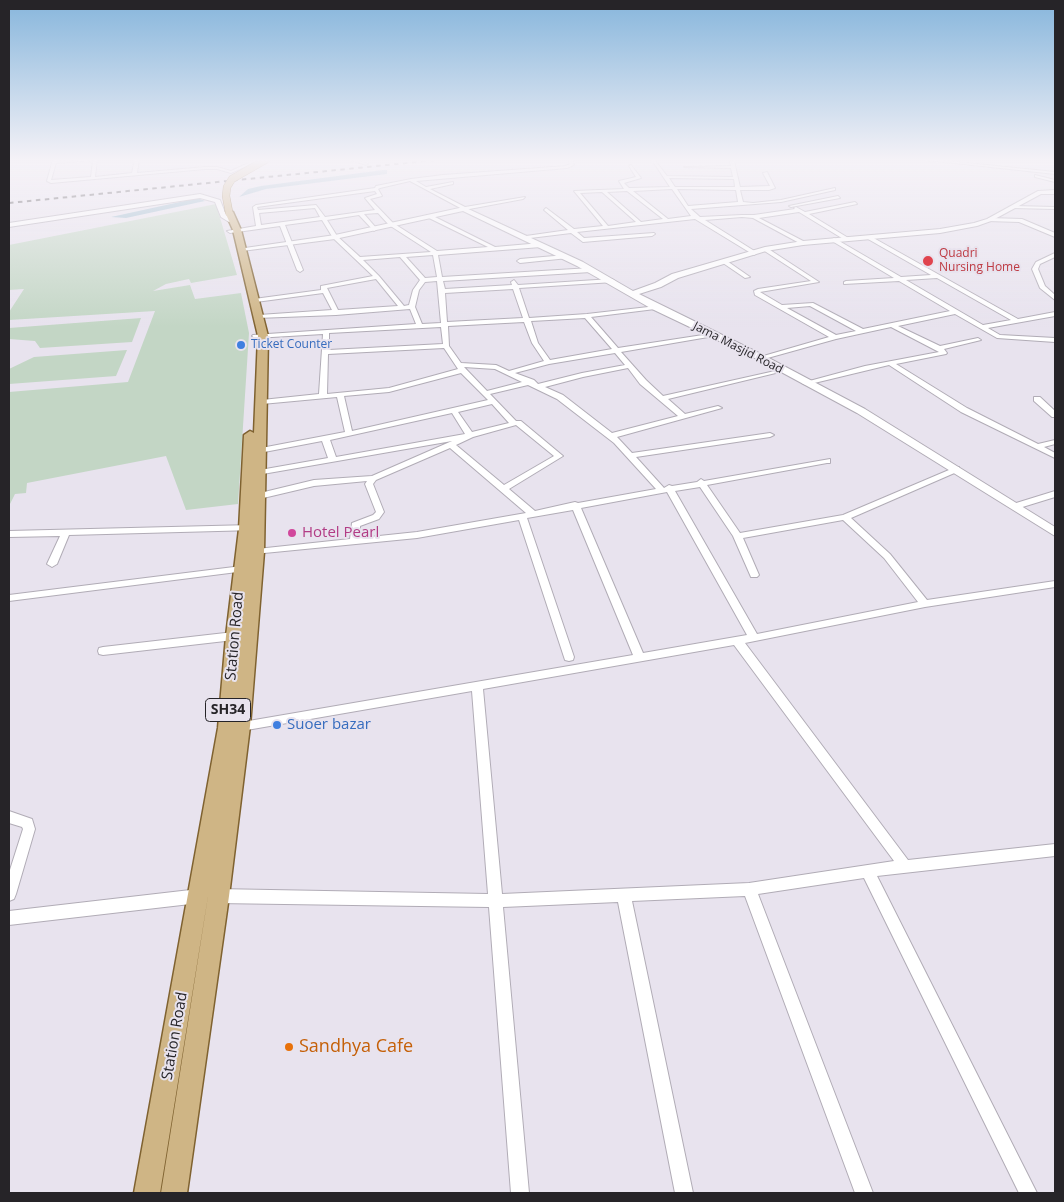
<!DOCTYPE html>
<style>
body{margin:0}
#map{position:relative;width:1064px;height:1202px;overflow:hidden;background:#e8e3ee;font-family:"Open Sans",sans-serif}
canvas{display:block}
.frame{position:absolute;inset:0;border:10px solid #262428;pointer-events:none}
</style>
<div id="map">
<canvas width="1064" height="1202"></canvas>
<div class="frame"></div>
</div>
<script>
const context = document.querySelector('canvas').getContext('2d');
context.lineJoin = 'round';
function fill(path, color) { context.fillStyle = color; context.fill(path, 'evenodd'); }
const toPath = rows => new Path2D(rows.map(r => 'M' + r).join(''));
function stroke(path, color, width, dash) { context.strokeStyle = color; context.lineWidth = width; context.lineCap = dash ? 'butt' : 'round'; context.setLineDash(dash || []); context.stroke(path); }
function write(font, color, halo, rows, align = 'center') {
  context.font = font + ' "Open Sans",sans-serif'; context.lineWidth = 4; context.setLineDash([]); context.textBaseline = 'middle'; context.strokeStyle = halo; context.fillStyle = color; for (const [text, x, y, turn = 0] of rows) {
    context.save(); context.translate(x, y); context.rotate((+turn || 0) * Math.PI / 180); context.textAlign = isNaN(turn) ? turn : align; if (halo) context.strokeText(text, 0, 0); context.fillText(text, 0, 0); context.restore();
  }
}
fill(toPath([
 [216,204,237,275,191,283,189,279,166,284,153,291,190,285,195,299,241,293,249,333,238,504,186,510,166,456,27,483,26,493,15,494,9,506,9,392,128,382,155,311,9,320,9,312,24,289,9,290,9,245],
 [141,318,132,342,40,348,35,341,9,339,9,328],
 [127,350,116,376,9,384,9,369,34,357]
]), '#c3d6c5');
fill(toPath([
 [383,170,387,170,387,174,266,189,239,197,248,189,261,186],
 [198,198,205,201,126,218,111,217]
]), '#96b8cb');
const street = toPath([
 [53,159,57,159,57,161,97,159,95,177,132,173,135,159,139,159,137,173,205,167,217,167,231,171,257,159,262,159,231,173,217,169,205,169,51,183,47,181,53,159],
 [93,160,91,177,51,180,56,163,93,160],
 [348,159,353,159,368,164,366,165,348,159],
 [568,159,572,159,574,165,567,168,416,181,426,187,453,182,453,184,430,189,465,207,525,197,523,199,464,210,410,181,380,188,378,189,382,196,370,199,393,223,437,251,488,247,427,217,427,215,431,215,495,247,541,243,544,245,541,247,438,255,442,277,591,268,594,270,591,272,443,281,445,289,512,285,511,282,514,280,518,285,612,279,615,281,614,282,519,288,529,318,587,314,657,306,658,307,655,309,591,317,618,348,716,333,716,335,714,336,621,352,646,380,663,396,784,369,784,371,668,399,685,414,718,406,722,408,617,437,632,453,770,433,774,435,770,437,636,457,664,488,669,485,672,486,697,482,701,479,704,481,830,459,830,463,827,463,707,485,740,533,843,515,956,467,959,467,959,471,851,518,890,554,927,600,1055,581,1055,587,925,607,745,643,908,860,1055,844,1055,856,877,876,1037,1193,1019,1193,864,878,758,894,873,1193,855,1193,745,896,632,901,693,1193,675,1193,618,902,503,907,529,1193,511,1193,489,907,216,903,211,901,209,896,211,891,216,889,488,894,472,691,241,731,237,729,235,726,237,723,633,655,573,510,527,518,574,657,573,660,569,661,565,660,564,657,519,520,417,538,254,554,252,552,257,549,350,539,352,523,373,515,376,512,365,484,367,481,314,486,259,499,256,498,255,496,256,494,314,480,372,476,452,441,257,475,257,471,260,470,328,458,322,441,259,453,255,451,256,449,345,432,337,397,262,404,258,402,262,400,319,394,323,334,255,338,252,336,253,335,416,324,410,309,336,315,257,318,256,317,259,315,332,310,323,293,256,302,254,301,254,299,321,290,321,286,373,276,333,238,322,220,285,225,303,270,300,272,297,270,280,226,230,233,227,231,256,226,253,207,256,205,375,188,376,186,411,179,443,175,566,166,570,164,568,159],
 [375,191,377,194,365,198,375,210,325,217,316,205,258,210,257,207,375,191],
 [315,208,320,217,261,225,259,213,315,208],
 [378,213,389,225,431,252,360,257,337,236,327,220,359,215,374,231,377,229,364,214,378,213],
 [433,255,437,277,425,278,406,257,433,255],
 [400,257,420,280,413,290,409,305,404,306,379,276,363,260,400,257],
 [376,279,398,306,338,310,327,288,376,279],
 [437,281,441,323,422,324,415,307,419,290,425,282,437,281],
 [513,289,523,318,447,322,445,293,513,289],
 [585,318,612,349,550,360,538,343,531,321,585,318],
 [524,322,532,343,544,361,509,371,496,365,461,363,449,346,448,326,524,322],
 [441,327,443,344,329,350,329,333,441,327],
 [444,348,458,369,389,388,327,394,328,354,444,348],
 [615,353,625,365,582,373,538,384,534,380,515,373,549,364,615,353],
 [464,367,495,369,522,382,487,391,464,367],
 [628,368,640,384,678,416,612,433,563,395,545,387,583,377,628,368],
 [461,373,488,400,352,431,344,396,389,392,461,373],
 [528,385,557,399,614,443,656,489,578,503,575,502,535,511,509,489,563,456,521,421,516,421,490,394,528,385],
 [492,404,509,423,472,432,458,412,492,404],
 [452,413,465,434,336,457,330,440,452,413],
 [516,425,554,456,504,485,456,445,473,437,516,425],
 [450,448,526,513,417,532,360,538,360,526,379,519,384,512,373,484,376,480,450,448],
 [700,487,733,536,751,577,757,577,759,575,743,538,843,520,884,558,918,602,757,634,675,491,700,487],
 [667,492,747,635,643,653,581,508,667,492],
 [734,645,894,861,749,883,502,894,483,689,734,645],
 [654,159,667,176,733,177,731,168,684,167,731,166,730,162,734,161,740,187,770,186,763,173,767,172,775,188,769,190,740,190,743,202,753,203,781,200,835,188,835,190,781,202,691,209,700,217,742,215,754,215,795,209,794,208,796,207,805,212,855,202,857,204,809,214,850,239,845,240,799,212,759,218,805,242,806,243,803,245,753,218,742,217,705,220,756,252,757,253,754,255,695,219,577,232,584,238,654,233,655,234,652,236,583,242,571,233,522,239,519,237,568,230,544,210,546,208,574,229,603,226,574,191,624,189,619,181,636,177,629,166,631,165,641,178,624,183,629,188,670,187,652,160,654,159],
 [669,178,734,179,735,187,675,187,669,178],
 [672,189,691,216,668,219,633,191,672,189],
 [677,189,736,190,738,202,688,206,677,189],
 [627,191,663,219,641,222,607,192,627,191],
 [602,192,636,222,608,226,580,193,602,192],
 [917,159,928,159,1055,172,1055,174,917,159],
 [1035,175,1055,180,1055,182,1035,177,1035,175],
 [838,196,840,198,791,207,789,206,838,196],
 [1014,206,1055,207,1055,209,1012,208,1014,206],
 [989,218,1022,219,1055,233,1055,237,1019,222,987,221,989,218],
 [870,236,1018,319,1055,312,1055,316,988,328,1000,335,1055,338,1055,342,997,338,955,314,898,326,940,346,978,338,981,340,944,349,947,353,946,354,896,364,967,408,1038,444,1055,440,1055,444,1044,447,1055,453,1055,458,961,412,889,365,806,385,802,383,865,366,939,352,891,327,836,339,764,359,760,359,760,357,829,337,755,295,754,291,758,289,811,281,763,250,763,248,767,248,819,282,760,292,782,305,813,303,863,329,950,311,899,281,844,284,844,282,846,281,894,278,832,241,831,240,834,238,901,277,931,275,868,239,867,238,870,236],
 [937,278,1011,320,983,325,906,280,937,278],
 [810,306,856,331,836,335,787,308,810,306],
 [1055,253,1055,257,1040,264,1038,269,1045,286,1055,295,1055,300,1040,288,1032,269,1036,262,1055,253],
 [566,255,569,257,568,258,520,263,517,261,520,259,566,255],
 [723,261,727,261,750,277,745,278,723,263,723,261],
 [1034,397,1040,397,1055,411,1055,417,1052,417,1034,401,1034,397],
 [1055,491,1055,497,1016,509,1012,506,1013,504,1055,491],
 [252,525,255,526,257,528,255,530,69,535,57,564,52,567,47,564,60,536,9,537,9,531,252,525],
 [242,566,247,569,245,571,9,601,9,595,242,566],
 [234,632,238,633,239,636,238,639,234,640,103,655,99,654,98,651,99,648,103,647,234,632],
 [9,811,32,819,35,829,16,894,14,899,9,901,9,873,23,829,22,827,9,823,9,811],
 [199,889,204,891,206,896,204,901,199,903,9,925,9,911,199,889]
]);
const secondary = toPath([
 [1055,190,1055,194,1041,194,991,221,977,226,940,233,803,245,766,251,678,278,661,287,639,294,765,356,865,409,1055,527,1055,536,857,413,759,360,652,309,577,266,463,211,335,239,242,251,238,249,335,235,464,207,583,262,633,291,655,283,672,274,765,247,803,241,940,229,974,223,987,219,1038,191,1055,190],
 [200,194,220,200,226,215,233,220,233,222,229,222,221,217,215,202,200,198,9,227,9,223,200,194]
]);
const primary = toPath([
 [229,210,233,212,241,230,268,336,264,552,250,726,229,896,187,1193,161,1193,209,890,160,1193,134,1193,218,728,226,636,239,529,244,435,250,431,254,433,258,336,233,230,225,212,229,210]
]);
stroke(street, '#b1acb6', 2);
stroke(secondary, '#b1acb6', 2);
stroke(primary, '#7f6230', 3);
fill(street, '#fff');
fill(secondary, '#fff');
fill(primary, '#cfb585');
stroke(toPath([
 [9,203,446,159]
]), '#3b383d', 2, [4.5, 4.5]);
const primaryBridge = toPath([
 [229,212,226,196,227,187,232,179,267,159]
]);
stroke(primaryBridge, '#7f6230', 8, []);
stroke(primaryBridge, '#cfb585', 7);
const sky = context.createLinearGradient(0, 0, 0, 327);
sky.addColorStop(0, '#87b6dc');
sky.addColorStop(0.49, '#f5f2f7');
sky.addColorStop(1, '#f5f2f700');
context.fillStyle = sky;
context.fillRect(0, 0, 1064, 327);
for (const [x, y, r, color] of [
 [928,261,6,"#e0444e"],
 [241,345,5,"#3f7fe0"],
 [292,533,5,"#d1479c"],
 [277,725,5,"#3f7fe0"],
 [289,1047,5,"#e8710a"]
]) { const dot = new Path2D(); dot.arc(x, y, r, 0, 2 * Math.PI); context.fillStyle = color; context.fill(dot); stroke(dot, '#e8e3ee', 2); }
write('12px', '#be3a42', '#e8e3ee', [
 ["Quadri",939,254],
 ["Nursing Home",939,268]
], 'left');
write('12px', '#366cbe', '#e8e3ee', [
 ["Ticket Counter",251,345]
], 'left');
write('12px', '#262428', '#e8e3ee', [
 ["Jama Masjid Road",738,348,27]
]);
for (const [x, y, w] of [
 [228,710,45]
]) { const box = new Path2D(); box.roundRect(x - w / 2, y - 11.5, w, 23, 4); context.fillStyle = '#e8e3ee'; context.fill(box); stroke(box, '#262428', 1); }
write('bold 14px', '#262428', null, [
 ["SH34",228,710]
]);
write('15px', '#b23c85', '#e8e3ee', [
 ["Hotel Pearl",302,533]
], 'left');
write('15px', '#262428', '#e8e3ee', [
 ["Station Road",235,636,-85],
 ["Station Road",175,1036,-80]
]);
write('15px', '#366cbe', '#e8e3ee', [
 ["Suoer bazar",287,725]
], 'left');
write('18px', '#c56008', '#e8e3ee', [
 ["Sandhya Cafe",299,1047]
], 'left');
</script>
